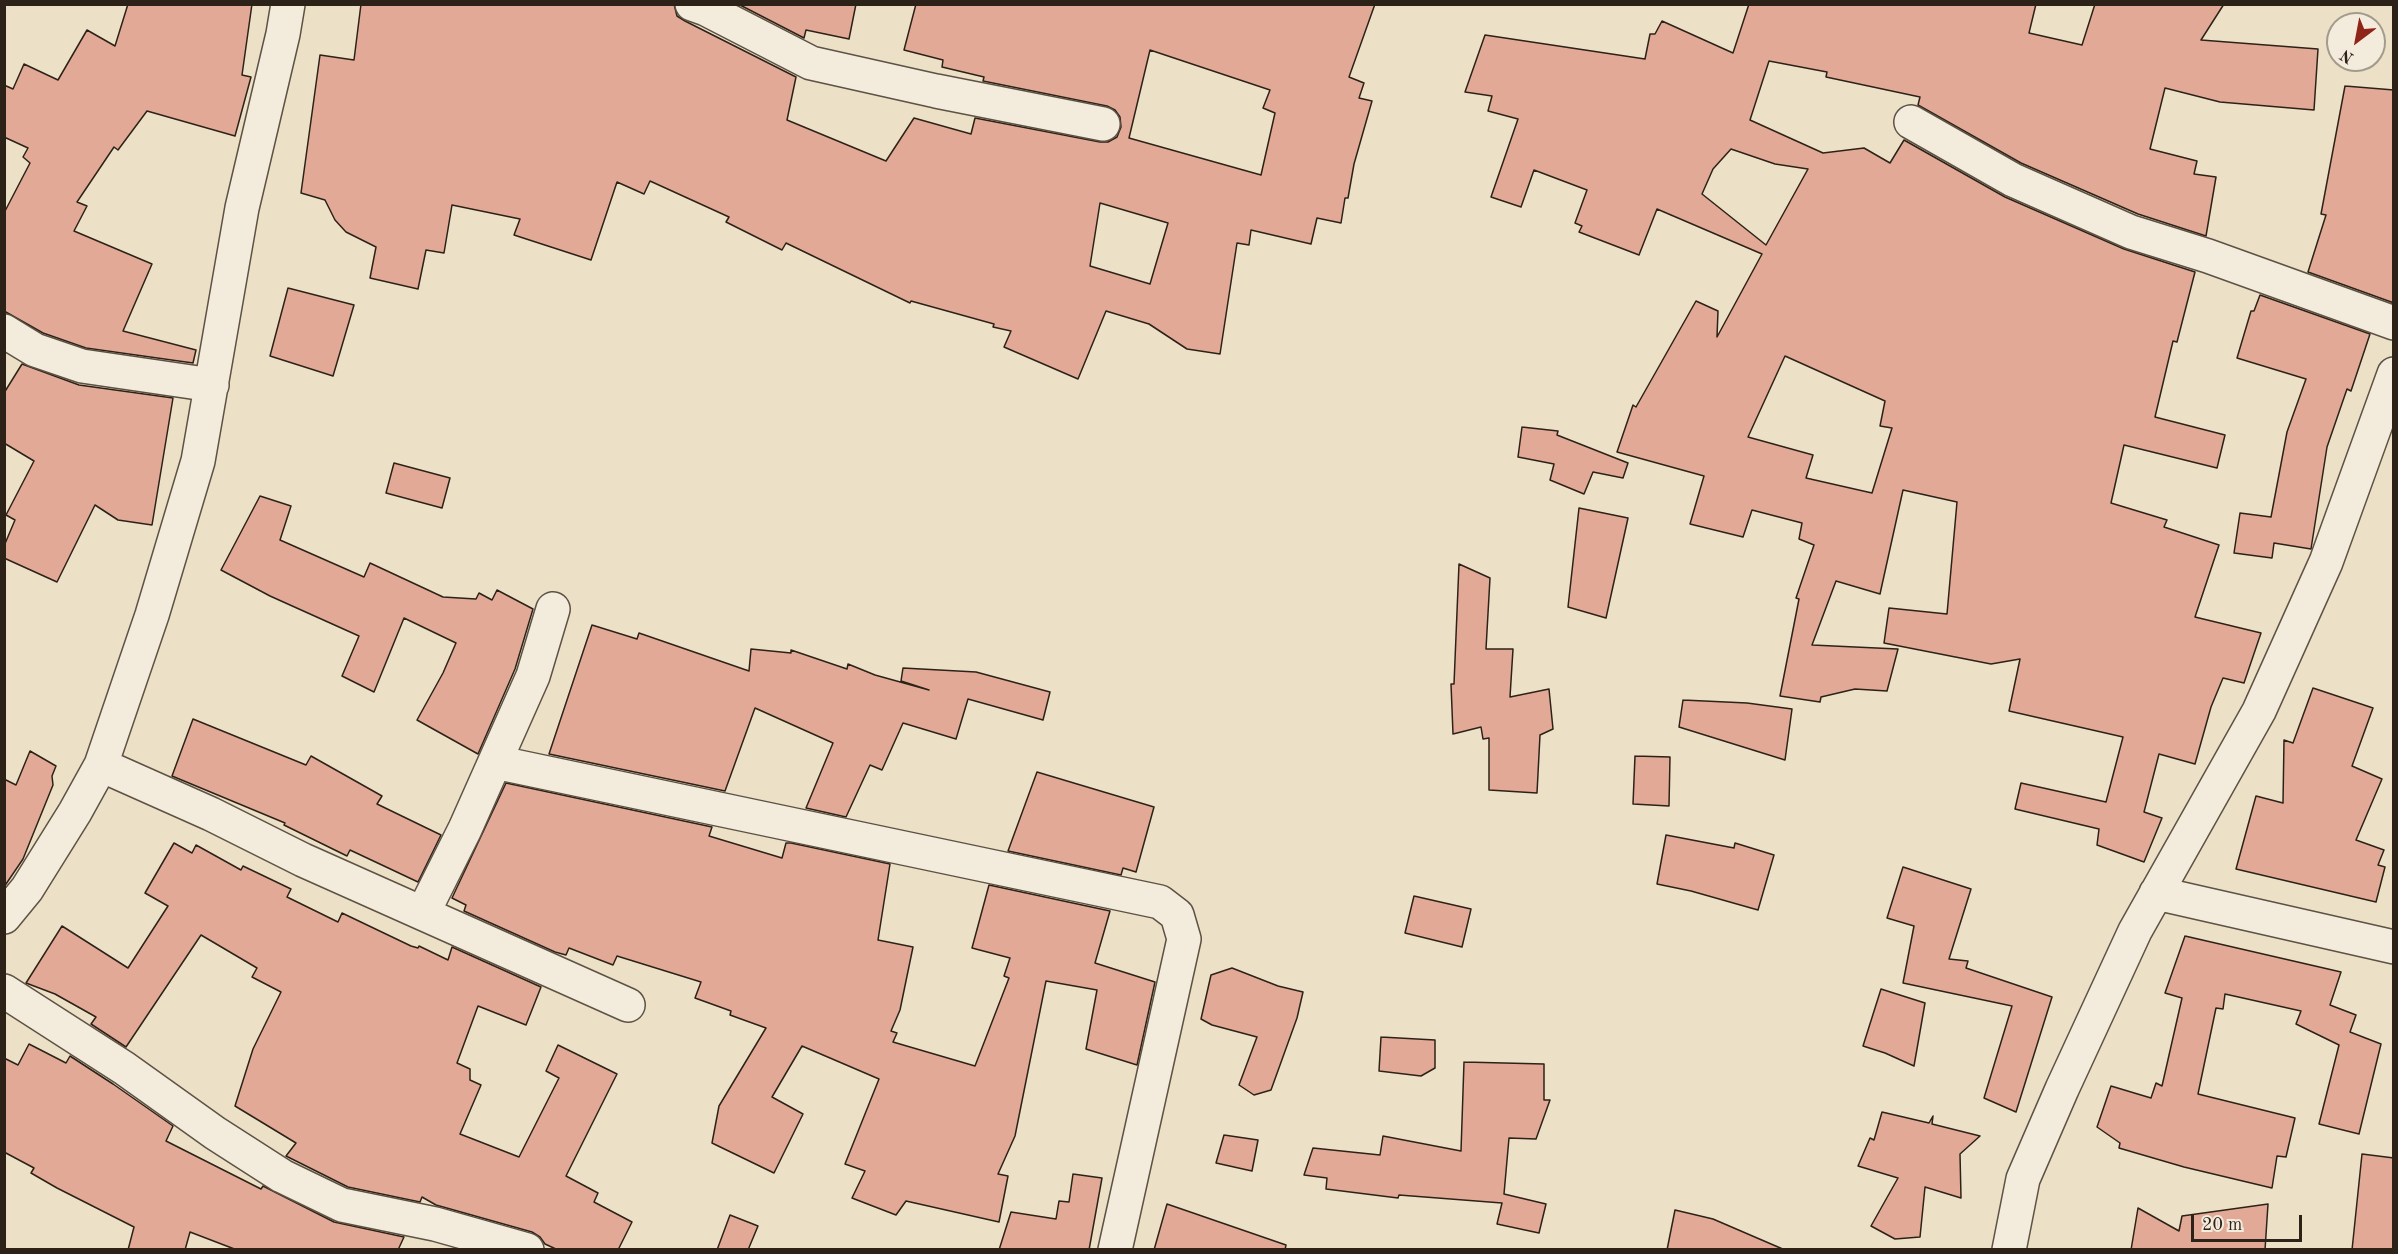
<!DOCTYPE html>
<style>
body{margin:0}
#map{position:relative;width:2398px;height:1254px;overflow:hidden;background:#ece0c7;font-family:"Old Standard TT",serif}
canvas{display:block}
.frame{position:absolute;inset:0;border:6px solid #2d2218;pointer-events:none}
.north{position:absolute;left:2326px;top:12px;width:60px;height:60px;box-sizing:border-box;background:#f3ebdb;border:2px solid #a49b8d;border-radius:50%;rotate:212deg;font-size:16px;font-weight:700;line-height:24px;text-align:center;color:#2d2218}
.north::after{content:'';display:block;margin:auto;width:21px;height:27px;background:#8f2418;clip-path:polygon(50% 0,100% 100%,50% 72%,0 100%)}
.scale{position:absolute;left:2191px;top:1215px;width:111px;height:27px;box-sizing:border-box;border:3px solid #2d2218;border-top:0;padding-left:8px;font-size:18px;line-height:21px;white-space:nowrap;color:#2d2218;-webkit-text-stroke:4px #f3ebdb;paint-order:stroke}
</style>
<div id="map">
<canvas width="2398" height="1254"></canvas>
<div class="frame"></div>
<div class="north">N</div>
<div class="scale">20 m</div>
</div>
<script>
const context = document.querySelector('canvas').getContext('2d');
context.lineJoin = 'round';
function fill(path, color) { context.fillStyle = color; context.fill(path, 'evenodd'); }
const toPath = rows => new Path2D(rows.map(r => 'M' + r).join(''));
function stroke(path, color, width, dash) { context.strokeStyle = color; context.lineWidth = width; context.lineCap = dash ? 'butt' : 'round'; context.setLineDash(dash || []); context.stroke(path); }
const building = toPath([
 [128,4,252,4,242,75,251,77,235,136,147,111,118,150,114,147,77,202,87,206,74,231,152,264,123,331,196,350,193,363,86,348,43,333,4,311,4,213,30,163,23,157,28,148,4,137,4,85,13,89,24,64,58,80,87,30,115,46,128,4],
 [361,4,674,4,677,16,685,21,796,77,787,120,886,161,914,118,971,134,975,118,1100,142,1108,142,1117,137,1121,127,1120,117,1115,110,1107,106,983,81,984,77,942,67,943,60,904,50,916,4,1375,4,1349,77,1364,83,1359,98,1372,101,1354,164,1348,198,1345,198,1341,223,1317,218,1311,244,1251,230,1249,245,1237,243,1220,354,1187,349,1149,324,1106,311,1078,379,1004,347,1011,331,993,327,994,324,911,301,910,303,786,243,782,250,726,222,729,217,650,181,644,194,617,182,591,260,514,235,520,219,452,205,444,253,426,250,418,289,370,278,376,247,346,232,335,220,325,200,301,193,320,55,354,60,361,4],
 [1150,50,1270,90,1263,108,1275,113,1261,175,1129,138,1150,50],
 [1100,203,1168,223,1150,284,1090,266,1100,203],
 [738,4,856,4,849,39,806,30,804,38,738,4],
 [1749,4,2036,4,2029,33,2082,45,2095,4,2224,4,2201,40,2318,49,2314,110,2220,102,2165,88,2150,149,2197,161,2194,174,2216,177,2206,236,2138,214,2021,163,1918,105,1920,97,1826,77,1827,72,1769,61,1750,120,1823,153,1864,148,1890,163,1904,140,2005,197,2124,249,2195,272,2177,342,2173,341,2155,417,2225,435,2217,468,2124,445,2111,503,2167,520,2164,527,2219,545,2195,617,2261,633,2244,683,2223,678,2211,707,2195,764,2159,754,2144,812,2162,818,2144,862,2097,845,2099,829,2015,809,2021,783,2106,802,2123,737,2009,711,2020,659,1991,664,1884,643,1889,608,1947,614,1957,502,1903,490,1880,594,1836,581,1812,645,1898,649,1887,691,1855,689,1821,697,1820,702,1780,696,1799,599,1796,598,1814,545,1799,539,1802,523,1752,510,1743,537,1690,524,1704,476,1617,452,1633,405,1636,407,1696,301,1718,311,1717,337,1762,254,1657,209,1639,255,1579,232,1582,226,1575,223,1587,190,1534,170,1521,207,1491,197,1518,119,1488,111,1492,96,1465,92,1485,35,1645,59,1650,34,1655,34,1662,21,1733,53,1749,4],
 [1731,149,1775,164,1808,169,1766,245,1702,194,1713,169,1731,149],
 [1785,356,1885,401,1880,426,1892,428,1872,493,1806,478,1813,455,1748,437,1785,356],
 [2345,86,2394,90,2394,303,2308,272,2326,215,2321,214,2345,86],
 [288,288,354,305,333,376,270,356,288,288],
 [2260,295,2370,334,2351,391,2347,389,2327,447,2311,549,2274,543,2272,558,2234,553,2240,513,2271,517,2287,432,2306,379,2237,358,2251,311,2254,311,2260,295],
 [22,364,79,385,173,398,152,525,118,520,95,505,57,582,4,558,4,546,15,520,6,515,34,461,4,443,4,393,22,364],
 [1522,427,1558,431,1557,435,1628,463,1623,478,1593,472,1584,494,1550,480,1554,464,1518,457,1522,427],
 [394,463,450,478,442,508,386,493,394,463],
 [260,496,291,506,280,540,364,577,370,563,443,597,476,599,479,593,492,600,497,590,533,609,515,669,478,754,417,720,443,673,456,643,404,618,374,692,342,676,359,636,270,596,221,570,260,496],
 [1579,508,1628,518,1606,618,1568,607,1579,508],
 [1459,564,1490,578,1486,649,1513,649,1510,697,1549,689,1553,729,1540,735,1537,793,1489,790,1489,738,1483,739,1481,727,1453,734,1451,684,1454,684,1459,564],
 [592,625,637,639,639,633,749,671,751,649,791,653,791,650,847,669,848,664,875,675,929,690,901,681,903,668,976,672,1050,692,1043,720,968,699,956,739,903,723,882,770,870,765,846,817,806,808,833,743,755,708,725,791,549,754,592,625],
 [2313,688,2373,708,2352,766,2382,779,2356,840,2384,850,2378,865,2385,867,2376,902,2236,869,2256,796,2283,803,2284,740,2293,743,2313,688],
 [1683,700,1747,703,1792,709,1785,760,1679,727,1683,700],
 [193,719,306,765,311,756,382,796,377,804,441,835,418,882,350,850,347,856,284,825,285,823,172,776,193,719],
 [30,751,56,766,52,776,53,785,23,859,4,887,4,779,16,785,30,751],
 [1635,756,1670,757,1669,806,1633,804,1635,756],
 [1037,772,1154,807,1136,872,1123,868,1121,875,1008,851,1037,772],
 [506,783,712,827,709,836,782,858,786,843,791,843,890,864,878,940,913,947,900,1010,891,1031,897,1033,893,1042,975,1066,1009,978,1004,976,1010,958,972,948,989,885,1110,911,1095,963,1155,982,1137,1065,1086,1049,1097,990,1046,981,1015,1136,998,1174,1008,1176,999,1222,906,1201,896,1215,852,1198,865,1171,845,1164,879,1079,802,1046,772,1097,803,1114,774,1173,712,1143,719,1106,766,1028,730,1015,731,1011,695,998,701,982,617,956,613,965,569,948,566,955,555,952,464,911,466,905,452,898,506,783],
 [1666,835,1734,848,1735,843,1774,855,1758,910,1691,891,1657,884,1666,835],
 [174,843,192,853,196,845,241,870,243,866,291,889,287,897,338,922,342,913,411,946,418,948,419,946,448,960,452,947,541,987,526,1025,478,1006,457,1063,470,1069,470,1080,481,1085,460,1134,519,1157,559,1078,546,1071,558,1045,617,1074,566,1176,598,1193,594,1202,632,1222,618,1250,558,1250,545,1244,540,1237,532,1232,436,1205,422,1197,420,1202,348,1187,286,1156,296,1143,235,1106,253,1049,281,992,252,977,257,968,201,935,126,1047,91,1024,96,1017,55,994,26,983,62,926,128,968,168,906,145,893,174,843],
 [1903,867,1971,889,1949,959,1968,961,1966,968,2052,997,2016,1112,1984,1098,2012,1006,1903,983,1914,926,1887,918,1903,867],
 [1414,896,1471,909,1462,947,1405,933,1414,896],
 [2185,936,2341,972,2330,1005,2356,1015,2350,1032,2381,1044,2359,1134,2319,1124,2339,1045,2296,1024,2301,1011,2225,994,2223,1009,2216,1008,2198,1094,2295,1118,2286,1157,2277,1156,2272,1188,2184,1167,2119,1148,2120,1143,2097,1127,2111,1086,2151,1098,2156,1083,2162,1086,2182,998,2165,993,2185,936],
 [1232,968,1278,986,1303,992,1297,1018,1271,1090,1254,1095,1239,1085,1257,1037,1212,1025,1201,1019,1211,975,1232,968],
 [1881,989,1925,1003,1914,1066,1885,1053,1863,1046,1881,989],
 [1381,1037,1435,1040,1435,1068,1421,1076,1379,1071,1381,1037],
 [29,1044,66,1063,70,1056,113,1084,173,1126,166,1141,261,1189,263,1186,334,1222,404,1237,398,1250,237,1250,190,1232,185,1250,128,1250,134,1227,57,1188,31,1173,34,1168,4,1152,4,1058,18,1065,29,1044],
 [1464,1062,1544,1064,1544,1100,1550,1100,1536,1139,1509,1138,1504,1194,1546,1204,1539,1233,1497,1224,1502,1203,1399,1195,1398,1198,1326,1189,1327,1178,1304,1175,1313,1148,1380,1155,1383,1136,1461,1151,1464,1062],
 [1882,1112,1929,1123,1933,1116,1932,1124,1980,1136,1960,1154,1961,1198,1925,1187,1920,1237,1895,1239,1871,1226,1898,1178,1858,1166,1870,1138,1874,1140,1882,1112],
 [1224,1135,1258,1140,1252,1171,1216,1163,1224,1135],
 [2362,1154,2394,1158,2394,1250,2352,1250,2362,1154],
 [1073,1174,1102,1178,1089,1250,999,1250,1011,1212,1056,1219,1059,1201,1069,1202,1073,1174],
 [1167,1204,1286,1245,1285,1250,1154,1250,1167,1204],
 [2268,1204,2265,1250,2131,1250,2138,1208,2179,1231,2182,1216,2268,1204],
 [1675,1210,1713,1219,1785,1250,1667,1250,1675,1210],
 [730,1215,758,1226,748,1250,717,1250,730,1215]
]);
fill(building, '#e2a997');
stroke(building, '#2d2218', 1.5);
const minor = toPath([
 [692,4,706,9,811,63,936,91,1103,124],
 [1911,122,2013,180,2131,232,2208,256,2394,323],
 [4,331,35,350,82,366,212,385],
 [495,762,1160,902,1177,915,1184,939,1115,1250],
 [101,765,211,814,303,860,628,1005],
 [2156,893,2394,947],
 [423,913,465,829,533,676,553,609],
 [4,917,27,889,75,812,101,765,152,615,198,461,242,208,283,34,288,4],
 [4,991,124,1068,215,1133,282,1176,342,1205,435,1224,527,1250],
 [2009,1250,2023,1179,2062,1089,2135,931,2259,711,2326,562,2394,374]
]);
stroke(minor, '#5d5244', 36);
stroke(minor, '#f3ebdb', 33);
</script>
